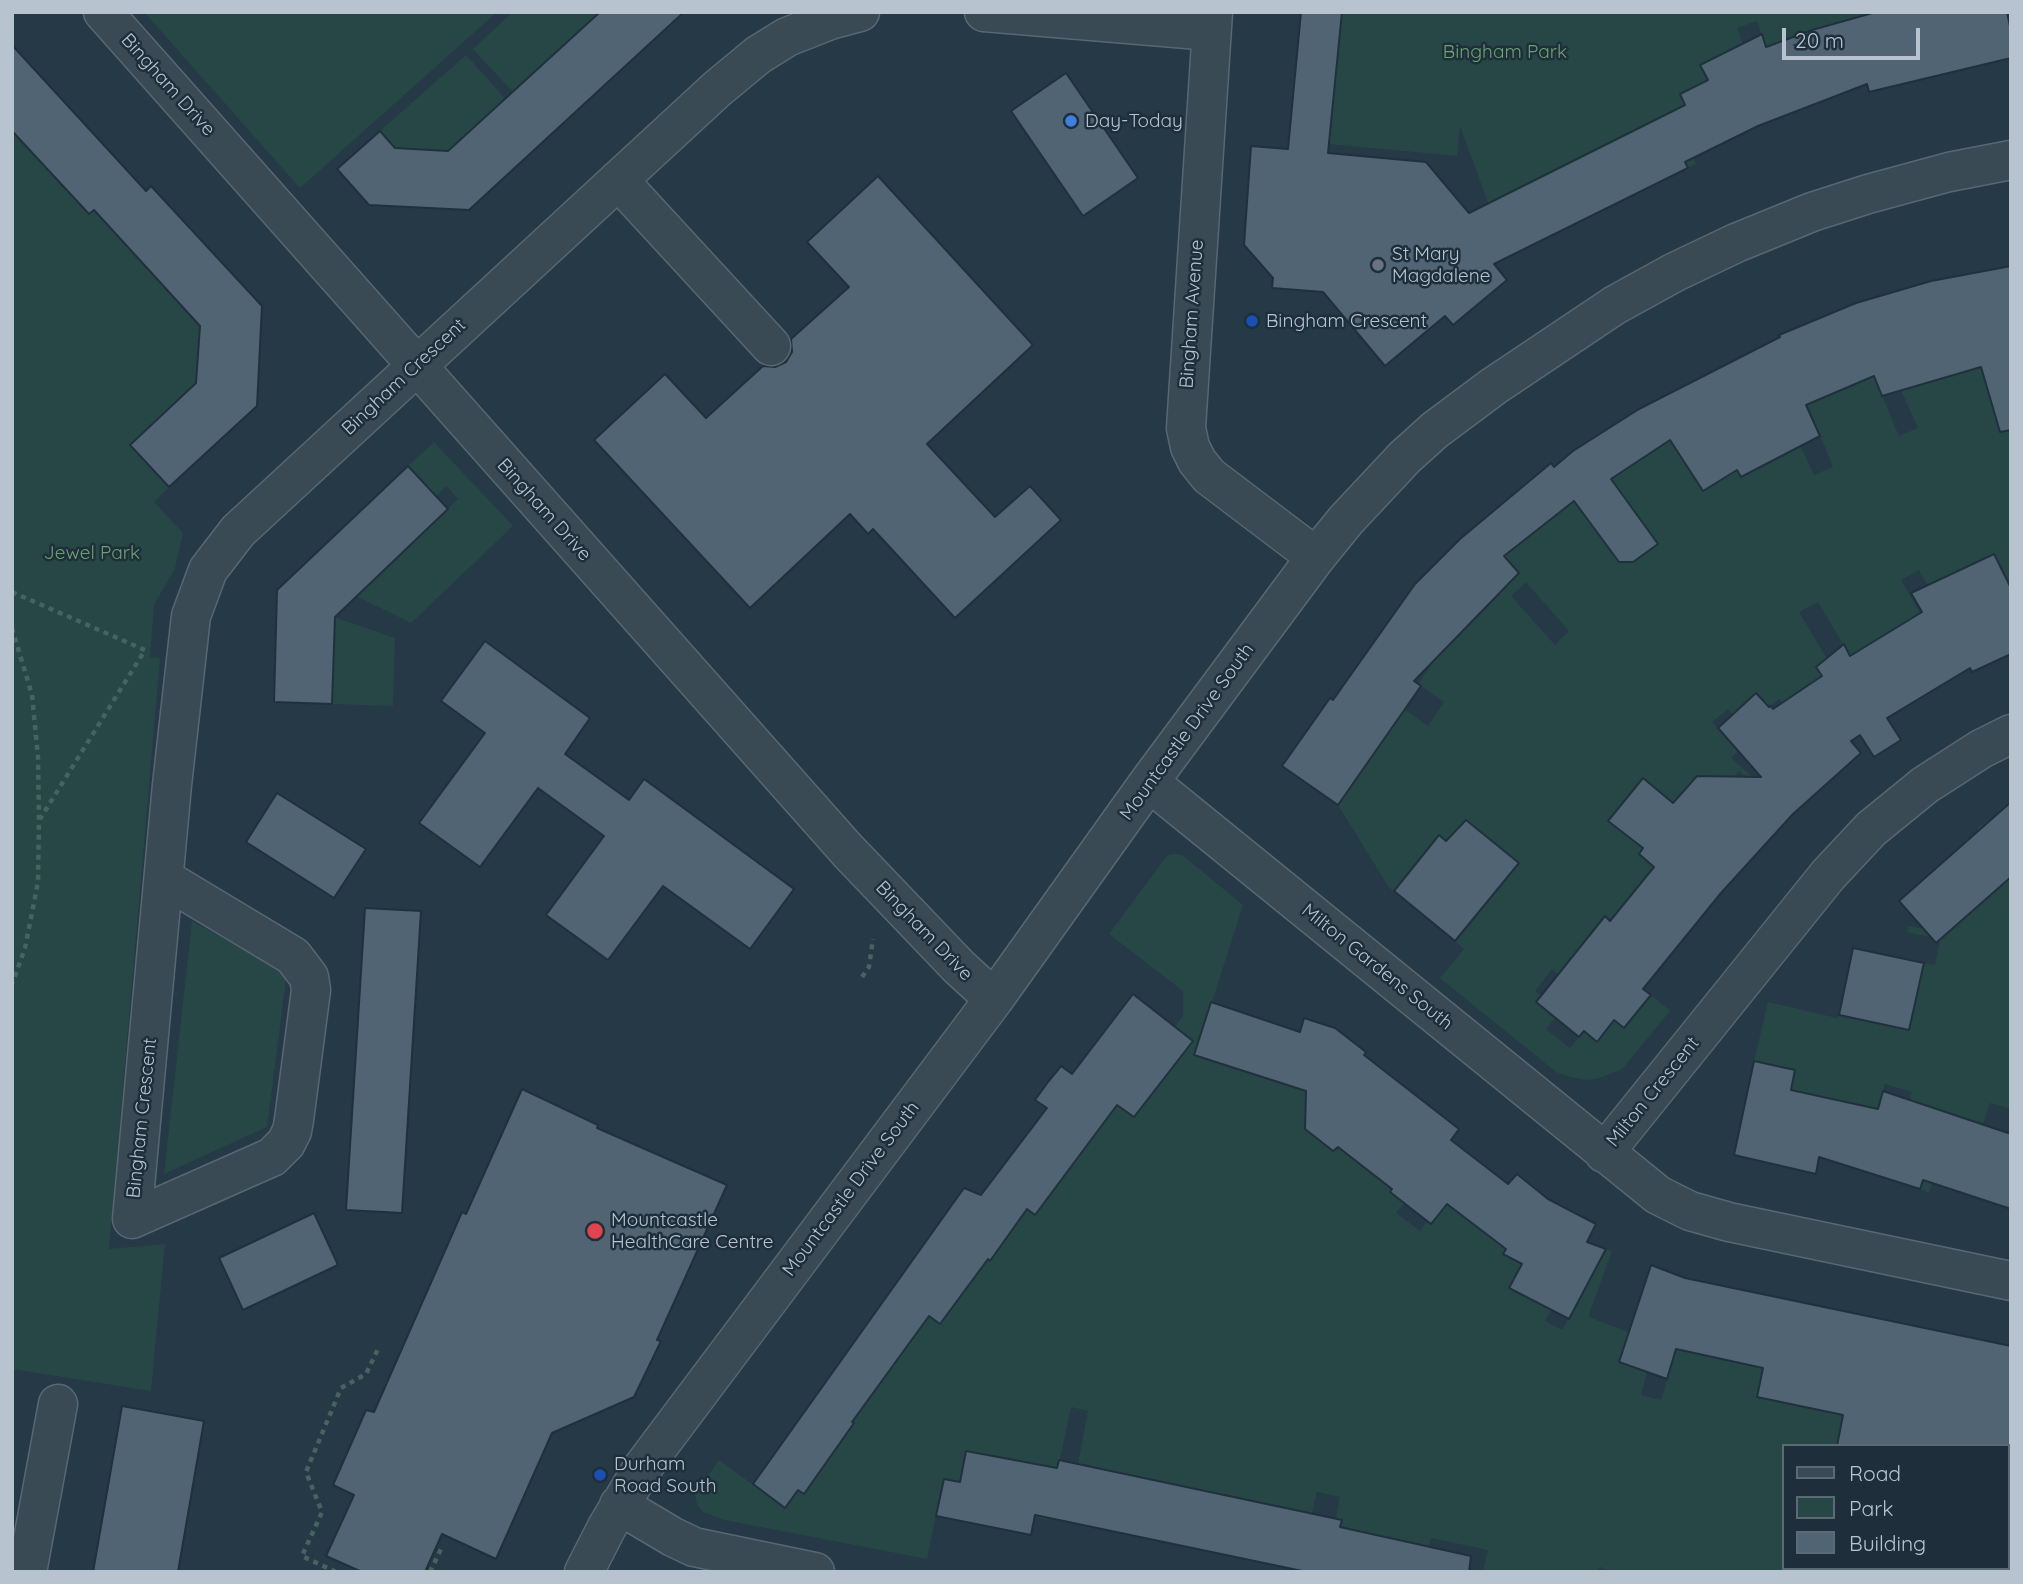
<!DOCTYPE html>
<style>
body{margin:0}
#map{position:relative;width:2023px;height:1584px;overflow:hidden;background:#253946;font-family:Quicksand,sans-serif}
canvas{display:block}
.frame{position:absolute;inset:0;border:14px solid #b7c4cf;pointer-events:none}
.legend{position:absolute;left:1782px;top:1444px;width:228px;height:126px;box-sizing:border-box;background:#1e2f3b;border:2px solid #5b6b76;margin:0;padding:9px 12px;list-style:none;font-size:21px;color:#b7c4cf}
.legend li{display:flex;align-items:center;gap:14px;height:35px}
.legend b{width:35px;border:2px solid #5b6b76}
.scale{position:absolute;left:1782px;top:28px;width:138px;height:32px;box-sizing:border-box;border:4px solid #b7c4cf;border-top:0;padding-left:9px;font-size:21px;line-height:24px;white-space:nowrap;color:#b7c4cf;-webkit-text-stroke:5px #1e2f3b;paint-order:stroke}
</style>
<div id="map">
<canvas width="2023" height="1584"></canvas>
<div class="frame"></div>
<ul class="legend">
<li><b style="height:9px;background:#3a4a55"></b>Road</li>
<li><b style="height:19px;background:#274746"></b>Park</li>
<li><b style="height:19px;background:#506474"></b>Building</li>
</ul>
<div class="scale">20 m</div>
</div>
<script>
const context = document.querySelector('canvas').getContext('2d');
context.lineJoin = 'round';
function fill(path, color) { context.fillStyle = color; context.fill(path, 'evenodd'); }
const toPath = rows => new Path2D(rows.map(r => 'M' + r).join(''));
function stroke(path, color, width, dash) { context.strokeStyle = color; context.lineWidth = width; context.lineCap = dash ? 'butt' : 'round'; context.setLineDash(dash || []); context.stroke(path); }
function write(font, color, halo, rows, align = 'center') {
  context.font = font + ' Quicksand,sans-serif'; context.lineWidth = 5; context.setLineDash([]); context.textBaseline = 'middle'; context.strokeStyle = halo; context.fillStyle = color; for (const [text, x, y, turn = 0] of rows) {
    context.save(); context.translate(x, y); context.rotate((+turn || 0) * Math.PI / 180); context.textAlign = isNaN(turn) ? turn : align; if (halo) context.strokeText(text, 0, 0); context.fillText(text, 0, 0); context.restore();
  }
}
fill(toPath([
 [144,12,497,12,300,188],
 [513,12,600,12,524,82,563,125,552,134,473,49],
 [1342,12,1875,12,1843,52,1856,89,1845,93,1770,58,1757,21,1737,28,1771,120,1701,66,1708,80,1680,94,1690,114,1675,122,1696,164,1688,168,1662,116,1581,156,1500,197,1525,249,1508,258,1460,126,1457,156,1329,144],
 [466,55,544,142,537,148,498,105,448,151,395,148,380,131],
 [12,131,89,214,132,175,146,191,109,225,200,325,196,384,131,445,169,487,154,502,183,533,175,568,154,605,150,657,160,658,109,1249,165,1244,151,1391,12,1369],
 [1845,307,1899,436,1918,428,1893,373,2011,345,2011,588,1994,554,1973,564,1981,583,1935,600,1919,570,1901,580,1957,677,1949,681,1912,619,1850,656,1818,602,1799,612,1833,669,1813,687,1809,683,1784,704,1779,699,1769,707,1756,693,1738,710,1746,729,1728,709,1712,722,1738,751,1731,758,1794,813,1790,817,1739,771,1723,789,1708,776,1697,776,1687,788,1695,820,1643,778,1609,821,1643,848,1639,854,1654,867,1618,911,1672,954,1664,964,1604,916,1558,974,1552,969,1535,991,1540,995,1536,1001,1544,1008,1549,1003,1554,1007,1549,1014,1555,1018,1546,1029,1570,1048,1584,1031,1597,1041,1614,1020,1624,1028,1651,995,1670,1011,1622,1069,1597,1079,1585,1080,1567,1076,1556,1072,1440,978,1464,949,1455,941,1518,862,1466,820,1448,842,1439,835,1393,891,1388,886,1338,805,1373,755,1333,700,1336,696,1385,731,1401,707,1428,726,1444,702,1418,684,1434,661,1386,626,1504,556,1574,500,1688,429,1779,408,1750,352,1757,349,1814,475,1833,467,1807,404,1870,378,1842,309],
 [1704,454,1721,480,1703,491],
 [1526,582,1569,631,1555,645,1511,596],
 [434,442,513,526,411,623,356,596,458,499,446,486,436,496,408,466],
 [334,617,395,638,393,706,332,704],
 [1986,822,2011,868,2011,1109,1990,1103,1983,1124,1973,1121,1970,1129,1958,1125,1937,1185,1932,1183,1929,1193,1920,1189,1941,1123,1907,1111,1912,1092,1885,1084,1858,1170,1819,1157,1832,1099,1791,1090,1795,1070,1754,1061,1768,1002,1837,1018,1839,1015,1909,1029,1924,963,1935,965,1940,939,1907,932,1908,926,1924,929,1989,851,1977,828],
 [1175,854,1182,855,1243,905,1195,1055,1303,1090,1324,1025,1306,1093,1305,1130,1333,1151,1338,1147,1406,1171,1390,1192,1404,1203,1396,1213,1420,1231,1427,1221,1431,1224,1447,1204,1535,1192,1503,1254,1522,1264,1551,1310,1545,1321,1562,1330,1606,1249,1612,1251,1588,1317,1629,1332,1619,1361,1647,1372,1641,1395,1661,1400,1696,1280,1704,1282,1689,1352,1755,1366,1765,1358,1757,1397,1778,1402,1850,1384,1837,1446,1783,1446,1783,1568,2007,1568,2007,1461,2011,1461,2010,1572,1613,1572,1600,1567,1595,1572,1483,1572,1488,1550,1431,1538,1425,1560,1336,1541,1342,1520,1336,1518,1340,1497,1317,1492,1312,1513,1224,1494,1211,1551,1181,1544,1192,1488,1078,1464,1088,1411,1071,1407,1047,1520,1035,1517,1043,1479,984,1468,986,1455,967,1451,960,1482,943,1479,927,1559,725,1520,703,1512,697,1504,695,1495,719,1460,785,1508,798,1490,804,1494,854,1424,849,1419,929,1316,940,1324,964,1292,976,1251,990,1261,1001,1247,1009,1196,1035,1215,1183,1016,1183,991,1109,934,1163,861,1168,855],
 [192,921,277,968,286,980,267,1127,164,1174]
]), '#274746');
const building = toPath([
 [600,12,684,12,469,210,369,205,337,169,380,131,395,148,448,151,600,12],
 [1301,12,1342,12,1328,153,1426,162,1469,213,1685,105,1680,94,1708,80,1700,65,1762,34,1766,47,1812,30,1876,12,2007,12,2011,31,2011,58,1869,92,1867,84,1758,126,1685,162,1688,168,1494,264,1507,280,1453,325,1445,316,1385,366,1323,292,1272,288,1273,278,1244,245,1251,146,1288,149,1301,12],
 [12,45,146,191,151,186,262,306,257,406,169,487,130,445,196,383,200,326,94,210,89,214,12,131,12,45],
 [1066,73,1138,178,1083,216,1011,111,1066,73],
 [878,176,1033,345,927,444,995,517,1030,486,1061,520,955,618,873,529,868,534,850,514,750,608,594,440,665,374,706,418,763,366,775,367,786,362,792,352,791,339,849,287,807,242,878,176],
 [2011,266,2011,430,2000,432,1981,367,1882,396,1874,376,1806,405,1820,436,1741,477,1737,470,1703,491,1670,440,1611,479,1658,544,1633,562,1619,562,1574,501,1504,556,1519,573,1414,681,1421,686,1338,805,1282,766,1330,698,1333,700,1415,584,1460,539,1551,463,1554,467,1573,451,1639,409,1780,337,1779,335,1856,303,1931,281,2011,266],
 [408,466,448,509,335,617,332,704,274,702,277,590,408,466],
 [1994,554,2011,588,2011,654,1972,672,1970,668,1887,718,1901,740,1874,757,1860,735,1851,741,1861,753,1793,814,1721,893,1643,989,1651,995,1624,1028,1614,1020,1597,1042,1584,1031,1579,1037,1536,1002,1605,916,1610,921,1654,867,1639,854,1643,848,1608,821,1643,778,1673,803,1697,776,1761,777,1718,728,1756,693,1769,707,1771,706,1773,709,1822,676,1816,667,1844,644,1850,656,1922,612,1911,593,1994,554],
 [485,641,590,718,565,754,629,800,644,779,794,889,750,949,663,886,608,960,546,915,604,836,538,788,480,867,419,823,485,733,441,701,485,641],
 [277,793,366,849,334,898,246,842,277,793],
 [2011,802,2011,877,1936,943,1899,901,2011,802],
 [1466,820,1519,863,1455,941,1394,891,1439,835,1446,841,1466,820],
 [365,908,421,911,402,1213,346,1210,365,908],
 [1853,948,1924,963,1909,1030,1839,1015,1853,948],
 [1133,994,1193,1041,1134,1117,1117,1105,1035,1215,1027,1209,990,1261,988,1259,940,1324,929,1316,852,1422,854,1423,804,1494,798,1490,785,1508,753,1484,964,1188,981,1195,1047,1108,1035,1100,1048,1082,1061,1066,1072,1074,1133,994],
 [1211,1002,1300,1032,1304,1018,1335,1028,1366,1052,1364,1055,1459,1129,1451,1140,1508,1184,1517,1174,1548,1199,1596,1224,1587,1242,1606,1249,1569,1319,1509,1288,1522,1264,1503,1254,1506,1249,1447,1204,1431,1224,1390,1192,1392,1189,1338,1147,1333,1151,1305,1129,1306,1091,1194,1055,1211,1002],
 [1754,1061,1795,1070,1791,1090,1878,1109,1883,1091,2011,1134,2011,1209,1923,1180,1920,1189,1819,1157,1816,1174,1734,1155,1754,1061],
 [522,1089,598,1125,597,1128,727,1185,657,1340,661,1341,634,1397,552,1433,496,1559,442,1534,425,1572,362,1572,326,1556,354,1495,333,1485,366,1410,374,1412,462,1212,466,1214,522,1089],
 [314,1213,338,1265,243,1310,219,1258,314,1213],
 [1651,1265,1685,1278,2011,1346,2011,1446,1837,1446,1843,1415,1757,1397,1763,1368,1676,1349,1667,1379,1619,1362,1651,1265],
 [122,1406,204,1421,178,1572,93,1572,122,1406],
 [966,1451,1057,1468,1059,1460,1342,1520,1340,1527,1471,1556,1469,1572,1307,1572,1035,1515,1031,1535,936,1516,944,1479,960,1482,966,1451]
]);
fill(building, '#506474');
stroke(building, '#20313d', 2);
const minor = toPath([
 [103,12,848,851,959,967,994,999],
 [984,12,1211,31],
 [1213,12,1186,428,1190,447,1197,461,1209,476,1316,557],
 [618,180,771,346],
 [1149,782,1658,1195,1690,1211,1729,1222,2011,1281],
 [165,879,293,956,309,977,311,990,294,1120,292,1131,286,1143,272,1157,132,1219,172,785,191,616,208,570,238,531,717,89,758,55,787,37,830,20,860,12],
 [1604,1153,1828,875,1871,829,1925,785,1981,749,2011,734],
 [619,1505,673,1537,694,1547,815,1572],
 [27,1572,58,1404],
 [584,1572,607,1527,643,1467,994,999,1149,782,1316,557,1346,520,1405,457,1435,430,1494,386,1615,305,1675,272,1736,243,1812,212,1868,194,1949,172,2011,160]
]);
stroke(minor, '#586773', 41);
stroke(toPath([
 [12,592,145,650,40,819],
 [12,628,32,695,38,757,39,820,38,882,25,948,12,984],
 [862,977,869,967,873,939],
 [336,1572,302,1556,322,1512,306,1472,341,1388,366,1374,378,1349],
 [430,1572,442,1547]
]), '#466361', 4.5, [5, 5]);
stroke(minor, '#3a4a55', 38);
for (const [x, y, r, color] of [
 [1071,121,7,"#3f7fe0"],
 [1378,265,7,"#6b7280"],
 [1252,321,7,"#1a4fb4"],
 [595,1231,9,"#e0444e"],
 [600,1475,7,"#1a4fb4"]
]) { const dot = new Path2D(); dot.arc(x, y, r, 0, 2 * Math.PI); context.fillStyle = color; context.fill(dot); stroke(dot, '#1e2f3b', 2.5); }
write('19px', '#6ca270', '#1e2f3b', [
 ["Bingham Park",1505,52],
 ["Jewel Park",92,553]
]);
write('19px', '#b7c4cf', '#1e2f3b', [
 ["Bingham Drive",168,85,48],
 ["Bingham Avenue",1192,314,-86],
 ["Bingham Crescent",404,377,-43],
 ["Bingham Drive",544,510,48],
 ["Mountcastle Drive South",1187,732,-54],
 ["Bingham Drive",924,931,46],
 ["Milton Gardens South",1377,967,39],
 ["Milton Crescent",1653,1092,-51],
 ["Bingham Crescent",142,1118,-84],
 ["Mountcastle Drive South",851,1189,-53]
]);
write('19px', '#b7c4cf', '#1e2f3b', [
 ["Day-Today",1085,121],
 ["St Mary",1392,254],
 ["Magdalene",1392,276],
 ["Bingham Crescent",1266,321],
 ["Mountcastle",611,1220],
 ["HealthCare Centre",611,1242],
 ["Durham",614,1464],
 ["Road South",614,1486]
], 'left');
</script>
